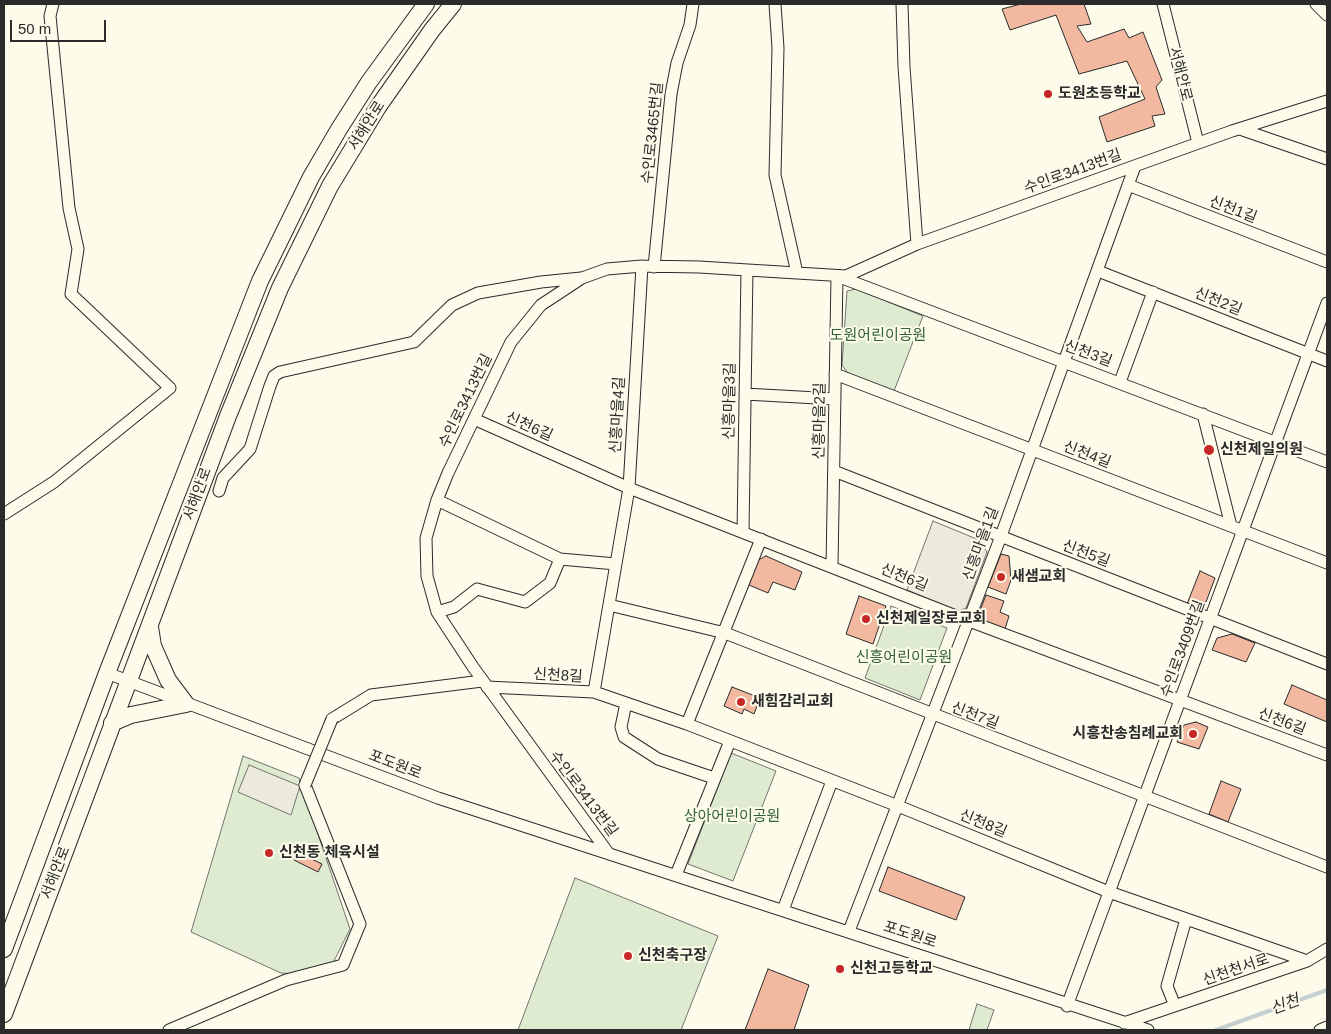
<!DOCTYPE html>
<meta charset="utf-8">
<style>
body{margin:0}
#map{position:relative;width:1331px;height:1034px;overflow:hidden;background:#fdfbea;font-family:Helvetica,sans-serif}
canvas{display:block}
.frame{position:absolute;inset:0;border:5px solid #2b2b2b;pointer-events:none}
.scale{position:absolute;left:10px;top:20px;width:96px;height:22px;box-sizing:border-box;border:2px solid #2b2b2b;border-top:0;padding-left:6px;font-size:15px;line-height:18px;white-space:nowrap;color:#2b2b2b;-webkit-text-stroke:4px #fdfbea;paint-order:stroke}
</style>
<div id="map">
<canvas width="1331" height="1034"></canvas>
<div class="frame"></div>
<div class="scale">50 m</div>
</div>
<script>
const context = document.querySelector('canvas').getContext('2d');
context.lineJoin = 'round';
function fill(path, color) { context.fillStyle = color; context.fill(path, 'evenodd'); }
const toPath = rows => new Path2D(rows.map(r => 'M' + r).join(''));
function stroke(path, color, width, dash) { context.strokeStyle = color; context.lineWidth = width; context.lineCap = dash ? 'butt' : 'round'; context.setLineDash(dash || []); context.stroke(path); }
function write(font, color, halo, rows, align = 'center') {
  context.font = font + ' Helvetica,"Noto Sans KR",sans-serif'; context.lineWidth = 4; context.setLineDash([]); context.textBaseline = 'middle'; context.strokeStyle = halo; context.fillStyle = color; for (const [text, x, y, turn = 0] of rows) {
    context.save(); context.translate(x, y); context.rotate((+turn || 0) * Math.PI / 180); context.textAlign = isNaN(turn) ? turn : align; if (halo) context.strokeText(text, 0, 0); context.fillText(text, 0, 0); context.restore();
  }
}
const green = toPath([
 [856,289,923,316,894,391,850,376,842,365,847,291,856,289],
 [891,606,947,628,920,700,865,678,891,606],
 [731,753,776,771,733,881,688,864,731,753],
 [243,756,299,778,350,929,333,963,297,974,281,973,191,932,243,756],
 [575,878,718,936,681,1030,518,1030,575,878],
 [977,1004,994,1010,987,1030,969,1030,977,1004]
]);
fill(green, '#deebd1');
stroke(green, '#74746e', 1);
const parking = toPath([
 [933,521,979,540,987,552,966,608,958,611,907,590,933,521],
 [249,765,300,786,291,815,238,792,249,765]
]);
fill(parking, '#eceadb');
stroke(parking, '#74746e', 1);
stroke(toPath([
 [1216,1030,1327,990]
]), '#c7d0d0', 4);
const building = toPath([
 [1021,4,1084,4,1091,24,1077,26,1087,42,1124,29,1129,38,1143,32,1162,80,1156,87,1165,114,1152,116,1155,126,1107,142,1099,117,1145,99,1127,61,1079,74,1056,15,1010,30,1002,9,1021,4],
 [1001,554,1009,556,1011,580,1006,594,988,587,1001,554],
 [766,556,802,572,795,590,773,582,768,593,749,585,758,560,766,556],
 [1200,571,1215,578,1206,602,1193,605,1187,604,1200,571],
 [986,595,1004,601,1000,612,1009,616,1005,629,983,621,979,613,986,595],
 [859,596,886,606,873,644,846,634,859,596],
 [1232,634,1255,643,1246,662,1212,650,1217,638,1232,634],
 [1292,685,1327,700,1327,722,1284,704,1292,685],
 [732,687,760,698,754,714,744,709,742,714,724,706,732,687],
 [1196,722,1208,727,1199,749,1177,742,1184,725,1196,722],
 [1221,781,1241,789,1228,822,1209,814,1221,781],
 [297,852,322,864,318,872,294,860,297,852],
 [888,867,965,897,956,920,879,891,888,867],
 [768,969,809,985,794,1030,745,1030,768,969]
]);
fill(building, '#f2b8a0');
stroke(building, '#2b2b2b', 1);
const street = toPath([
 [775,4,778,48,775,175,797,273],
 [902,4,904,67,917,244],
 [1163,4,1198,143],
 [1316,4,1327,15],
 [1240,129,1327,159],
 [1128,185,1327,262],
 [654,267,671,94,677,63,690,25,693,4],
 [1098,271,1327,361],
 [835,374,1327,563],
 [1120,382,1153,292],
 [745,394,835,399],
 [1203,414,1231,526],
 [474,419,629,488,969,621,1327,755],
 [834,471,1327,664],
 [219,491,223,478,250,449,270,386,274,376,280,372,414,342,452,305,478,293,541,282,581,278],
 [437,500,560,559],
 [4,514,54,482,170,388,71,294,78,249,69,208,50,16,53,4],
 [743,532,747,270],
 [832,566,837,276,1327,462],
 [609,605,725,633,1327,867],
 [437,612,454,607,477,589,525,602,550,583,560,559,616,564],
 [107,673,438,798,1148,1030],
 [487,687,594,692,687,724,898,806,1109,892,1307,961,1327,949],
 [594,692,629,488,642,266],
 [626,703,621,727,624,737,658,759,714,778],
 [332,719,371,695,482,681],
 [687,724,761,539],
 [609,854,473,667,437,612,427,576,426,538,437,500,448,473,511,342,541,305,582,278,607,269,642,266,699,267,846,276,917,244,1232,131,1327,101],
 [676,875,730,741],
 [783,910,832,781],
 [849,931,998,544,1135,166],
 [1067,1006,1327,303],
 [1175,1006,1167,986,1186,919],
 [1124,1023,1307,961],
 [169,1030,286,980,343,965,360,924,305,785],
 [1320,1030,1327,1027]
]);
const secondary = toPath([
 [112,723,131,715,186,704,168,680,153,646,150,627],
 [4,949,107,673,260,281,311,177,339,129,369,82,426,4],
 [4,1014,228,416,280,288,330,186,378,107,432,30,453,4]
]);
stroke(street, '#2b2b2b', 13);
stroke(secondary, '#2b2b2b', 18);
stroke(street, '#fdfbea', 11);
stroke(secondary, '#fdfbea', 16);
const streetBridge = toPath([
 [305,785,332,719]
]);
stroke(streetBridge, '#2b2b2b', 13, []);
stroke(streetBridge, '#fdfbea', 11);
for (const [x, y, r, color] of [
 [1048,94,5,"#c62828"],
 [1209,450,6,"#c62828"],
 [1001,577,5,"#c62828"],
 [866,619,5,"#c62828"],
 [741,702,5,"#c62828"],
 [1193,734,5,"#c62828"],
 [269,853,5,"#c62828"],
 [628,956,5,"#c62828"],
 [840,969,5,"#c62828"]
]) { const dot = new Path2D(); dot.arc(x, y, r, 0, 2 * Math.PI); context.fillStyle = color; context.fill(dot); stroke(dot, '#fdfbea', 2); }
write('15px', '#2b2b2b', '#fdfbea', [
 ["서해안로",1180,74,76],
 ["서해안로",367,126,-58],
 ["수인로3465번길",653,133,-84],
 ["수인로3413번길",1073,172,-20],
 ["신천1길",1233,210,21],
 ["신천2길",1218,302,22],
 ["신천3길",1088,354,20],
 ["수인로3413번길",466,401,-64],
 ["신흥마을3길",730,401,-89],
 ["신흥마을4길",618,415,-87],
 ["신흥마을2길",820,421,-89],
 ["신천6길",529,427,24],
 ["신천4길",1087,455,21],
 ["서해안로",198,494,-70],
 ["신흥마을1길",981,544,-70],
 ["신천5길",1086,554,21],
 ["신천6길",904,578,22],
 ["수인로3409번길",1183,649,-70],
 ["신천8길",558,676,3],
 ["신천7길",975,716,21],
 ["신천6길",1282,722,21],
 ["포도원로",395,765,21],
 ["수인로3413번길",583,794,53],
 ["신천8길",983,824,22],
 ["서해안로",56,873,-69],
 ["포도원로",910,935,18],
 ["신천천서로",1236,970,-19]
]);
write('bold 15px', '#2b2b2b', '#fdfbea', [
 ["도원초등학교",1058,94],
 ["신천제일의원",1220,450],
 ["새샘교회",1011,577],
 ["신천제일장로교회",876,619],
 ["새힘감리교회",751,702],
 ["시흥찬송침례교회",1183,734,"right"],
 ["신천동 체육시설",279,853],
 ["신천축구장",638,956],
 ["신천고등학교",850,969]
], 'left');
write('15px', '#34623c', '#fdfbea', [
 ["도원어린이공원",878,336],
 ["신흥어린이공원",904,658],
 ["상아어린이공원",732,817]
]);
write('italic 16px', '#2b2b2b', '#fdfbea', [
 ["신천",1285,1005,-20]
]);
</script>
